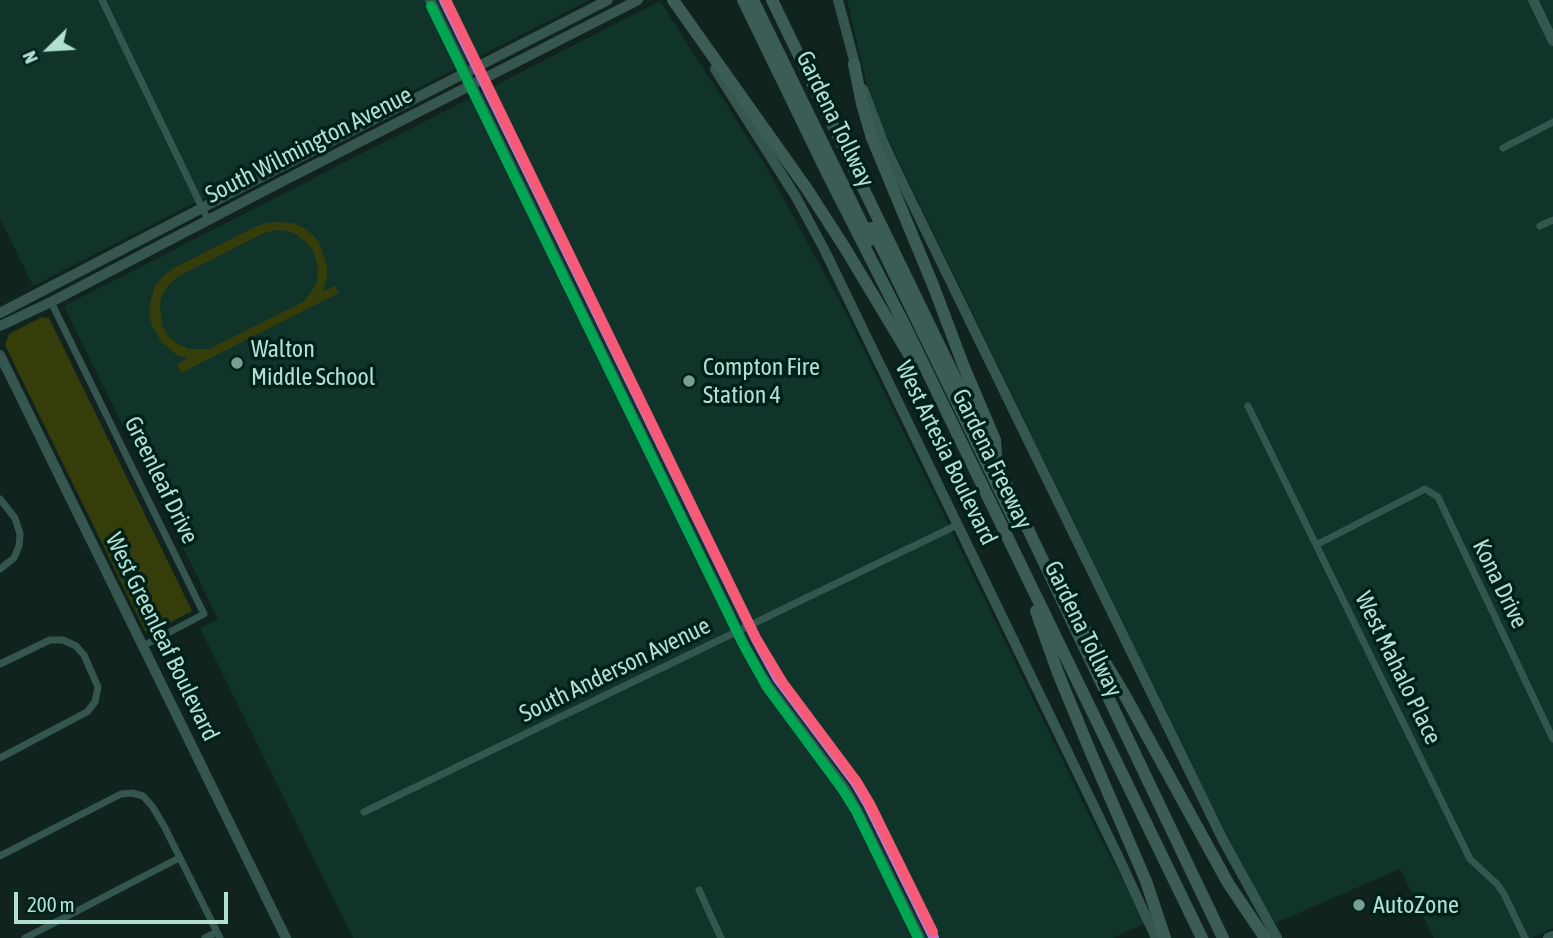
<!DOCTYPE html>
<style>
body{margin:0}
#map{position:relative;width:1553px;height:938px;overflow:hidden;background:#11231f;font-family:"Asap Condensed",sans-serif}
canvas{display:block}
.north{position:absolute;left:14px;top:14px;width:70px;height:70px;-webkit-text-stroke:5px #00211a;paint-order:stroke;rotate:246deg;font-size:19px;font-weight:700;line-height:28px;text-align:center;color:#b1e0d2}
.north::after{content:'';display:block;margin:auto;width:24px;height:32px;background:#b1e0d2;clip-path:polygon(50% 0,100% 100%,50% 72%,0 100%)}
.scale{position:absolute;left:14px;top:892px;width:214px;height:32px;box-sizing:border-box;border:4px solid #b1e0d2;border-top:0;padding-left:9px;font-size:21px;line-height:24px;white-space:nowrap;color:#b1e0d2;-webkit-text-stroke:5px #00211a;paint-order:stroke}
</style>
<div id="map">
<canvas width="1553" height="938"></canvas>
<div class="north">N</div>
<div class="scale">200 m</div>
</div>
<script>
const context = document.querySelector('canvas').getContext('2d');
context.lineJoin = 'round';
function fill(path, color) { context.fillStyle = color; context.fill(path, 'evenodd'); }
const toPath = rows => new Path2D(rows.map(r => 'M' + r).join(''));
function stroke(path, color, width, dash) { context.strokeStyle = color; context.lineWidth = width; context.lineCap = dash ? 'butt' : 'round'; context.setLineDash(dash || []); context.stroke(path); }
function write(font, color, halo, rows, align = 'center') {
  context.font = font + ' "Asap Condensed",sans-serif'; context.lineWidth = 7; context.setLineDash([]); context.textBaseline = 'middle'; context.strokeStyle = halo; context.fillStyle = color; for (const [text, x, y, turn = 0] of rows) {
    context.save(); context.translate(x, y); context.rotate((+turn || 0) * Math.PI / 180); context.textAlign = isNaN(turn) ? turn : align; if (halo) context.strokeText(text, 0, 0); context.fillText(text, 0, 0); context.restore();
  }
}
fill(toPath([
 [0,0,589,0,33,286,0,218],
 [847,0,1553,0,1553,928,1532,938,1434,938,1400,869,1273,924,1245,875,872,106],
 [660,1,764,163,846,313,1093,823,1145,923,1113,938,353,938,200,628,218,619,64,306]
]), '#10332a');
fill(toPath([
 [278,222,293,223,304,228,313,235,320,244,327,266,327,277,323,291,335,286,339,293,181,373,177,365,188,358,177,355,162,343,152,326,149,314,150,303,155,286,162,277,172,269,257,226,266,223],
 [276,230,287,231,297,235,307,243,313,250,318,267,317,281,312,291,303,302,209,349,189,349,178,344,168,336,162,325,160,304,162,295,169,284,179,276,264,233],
 [42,317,49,318,192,611,150,633,145,631,5,345,9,334]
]), '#353d0a');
stroke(toPath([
 [102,0,208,220],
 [1503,148,1553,122],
 [1540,226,1553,220],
 [51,302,204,614,143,646],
 [1248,406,1470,859,1497,884,1504,894,1525,938],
 [0,499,15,518,20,534,19,546,14,558,0,569],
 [1316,545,1425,489,1438,497,1553,739],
 [0,664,50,640,63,640,76,646,84,655,98,687,95,702,87,712,0,758],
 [364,812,957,525],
 [0,856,121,794,132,793,143,796,152,806,164,826,220,938],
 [699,890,721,938],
 [25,938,179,858],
 [205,938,217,932]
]), '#35564f', 7);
stroke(toPath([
 [430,0,744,644,760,673,772,691,845,789,857,810,920,938],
 [444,0,756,639,778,679,855,782,868,804,934,938],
 [838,0,856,68],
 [1533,0,1553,41],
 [715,69,796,197,824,249,1117,854,1156,938],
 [863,89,884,144,904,186,1223,840,1277,938],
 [0,313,275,170,608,0],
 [0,326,51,302,281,182,638,0],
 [0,355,286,938]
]), '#365750', 10);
stroke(toPath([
 [1548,938,1553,936]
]), '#365751', 10);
stroke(toPath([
 [673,0,807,189,845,248,911,358],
 [743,0,829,177,905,326,1202,938],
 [753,0,870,240],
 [772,0,996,462,1223,938],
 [854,64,862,104,872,138,933,285,964,367,995,440,996,455],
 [872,228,1014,520],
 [1073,609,1123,692,1228,883,1265,938],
 [1036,611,1058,673,1091,753,1146,881,1165,938]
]), '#3c5d56', 12);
stroke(toPath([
 [444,0,756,639,778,679,855,782,868,804,934,938]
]), '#ba77d6', 10);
stroke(toPath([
 [431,6,744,646,767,687,843,790,856,811,918,938]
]), '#00a651', 10);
stroke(toPath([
 [446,0,756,638,783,683,857,782,870,804,933,932]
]), '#f75a77', 10);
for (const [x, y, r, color] of [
 [237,363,7,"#799e93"],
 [689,381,7,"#799e93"],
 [1359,905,7,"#799e93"]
]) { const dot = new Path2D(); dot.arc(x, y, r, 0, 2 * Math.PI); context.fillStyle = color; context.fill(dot); stroke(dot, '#00211a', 2.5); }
write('24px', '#b1e0d2', '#00211a', [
 ["Gardena Tollway",835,119,64],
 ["South Wilmington Avenue",309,145,-27],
 ["West Artesia Boulevard",946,453,64],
 ["Gardena Freeway",992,459,64],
 ["Greenleaf Drive",161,480,64],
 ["Kona Drive",1500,584,64],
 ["Gardena Tollway",1083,629,64],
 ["West Greenleaf Boulevard",162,637,64],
 ["West Mahalo Place",1398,668,64],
 ["South Anderson Avenue",615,670,-26]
]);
write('24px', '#b1e0d2', '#00211a', [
 ["Walton",251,349],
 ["Middle School",251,377],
 ["Compton Fire",703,367],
 ["Station 4",703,395],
 ["AutoZone",1373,905]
], 'left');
</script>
